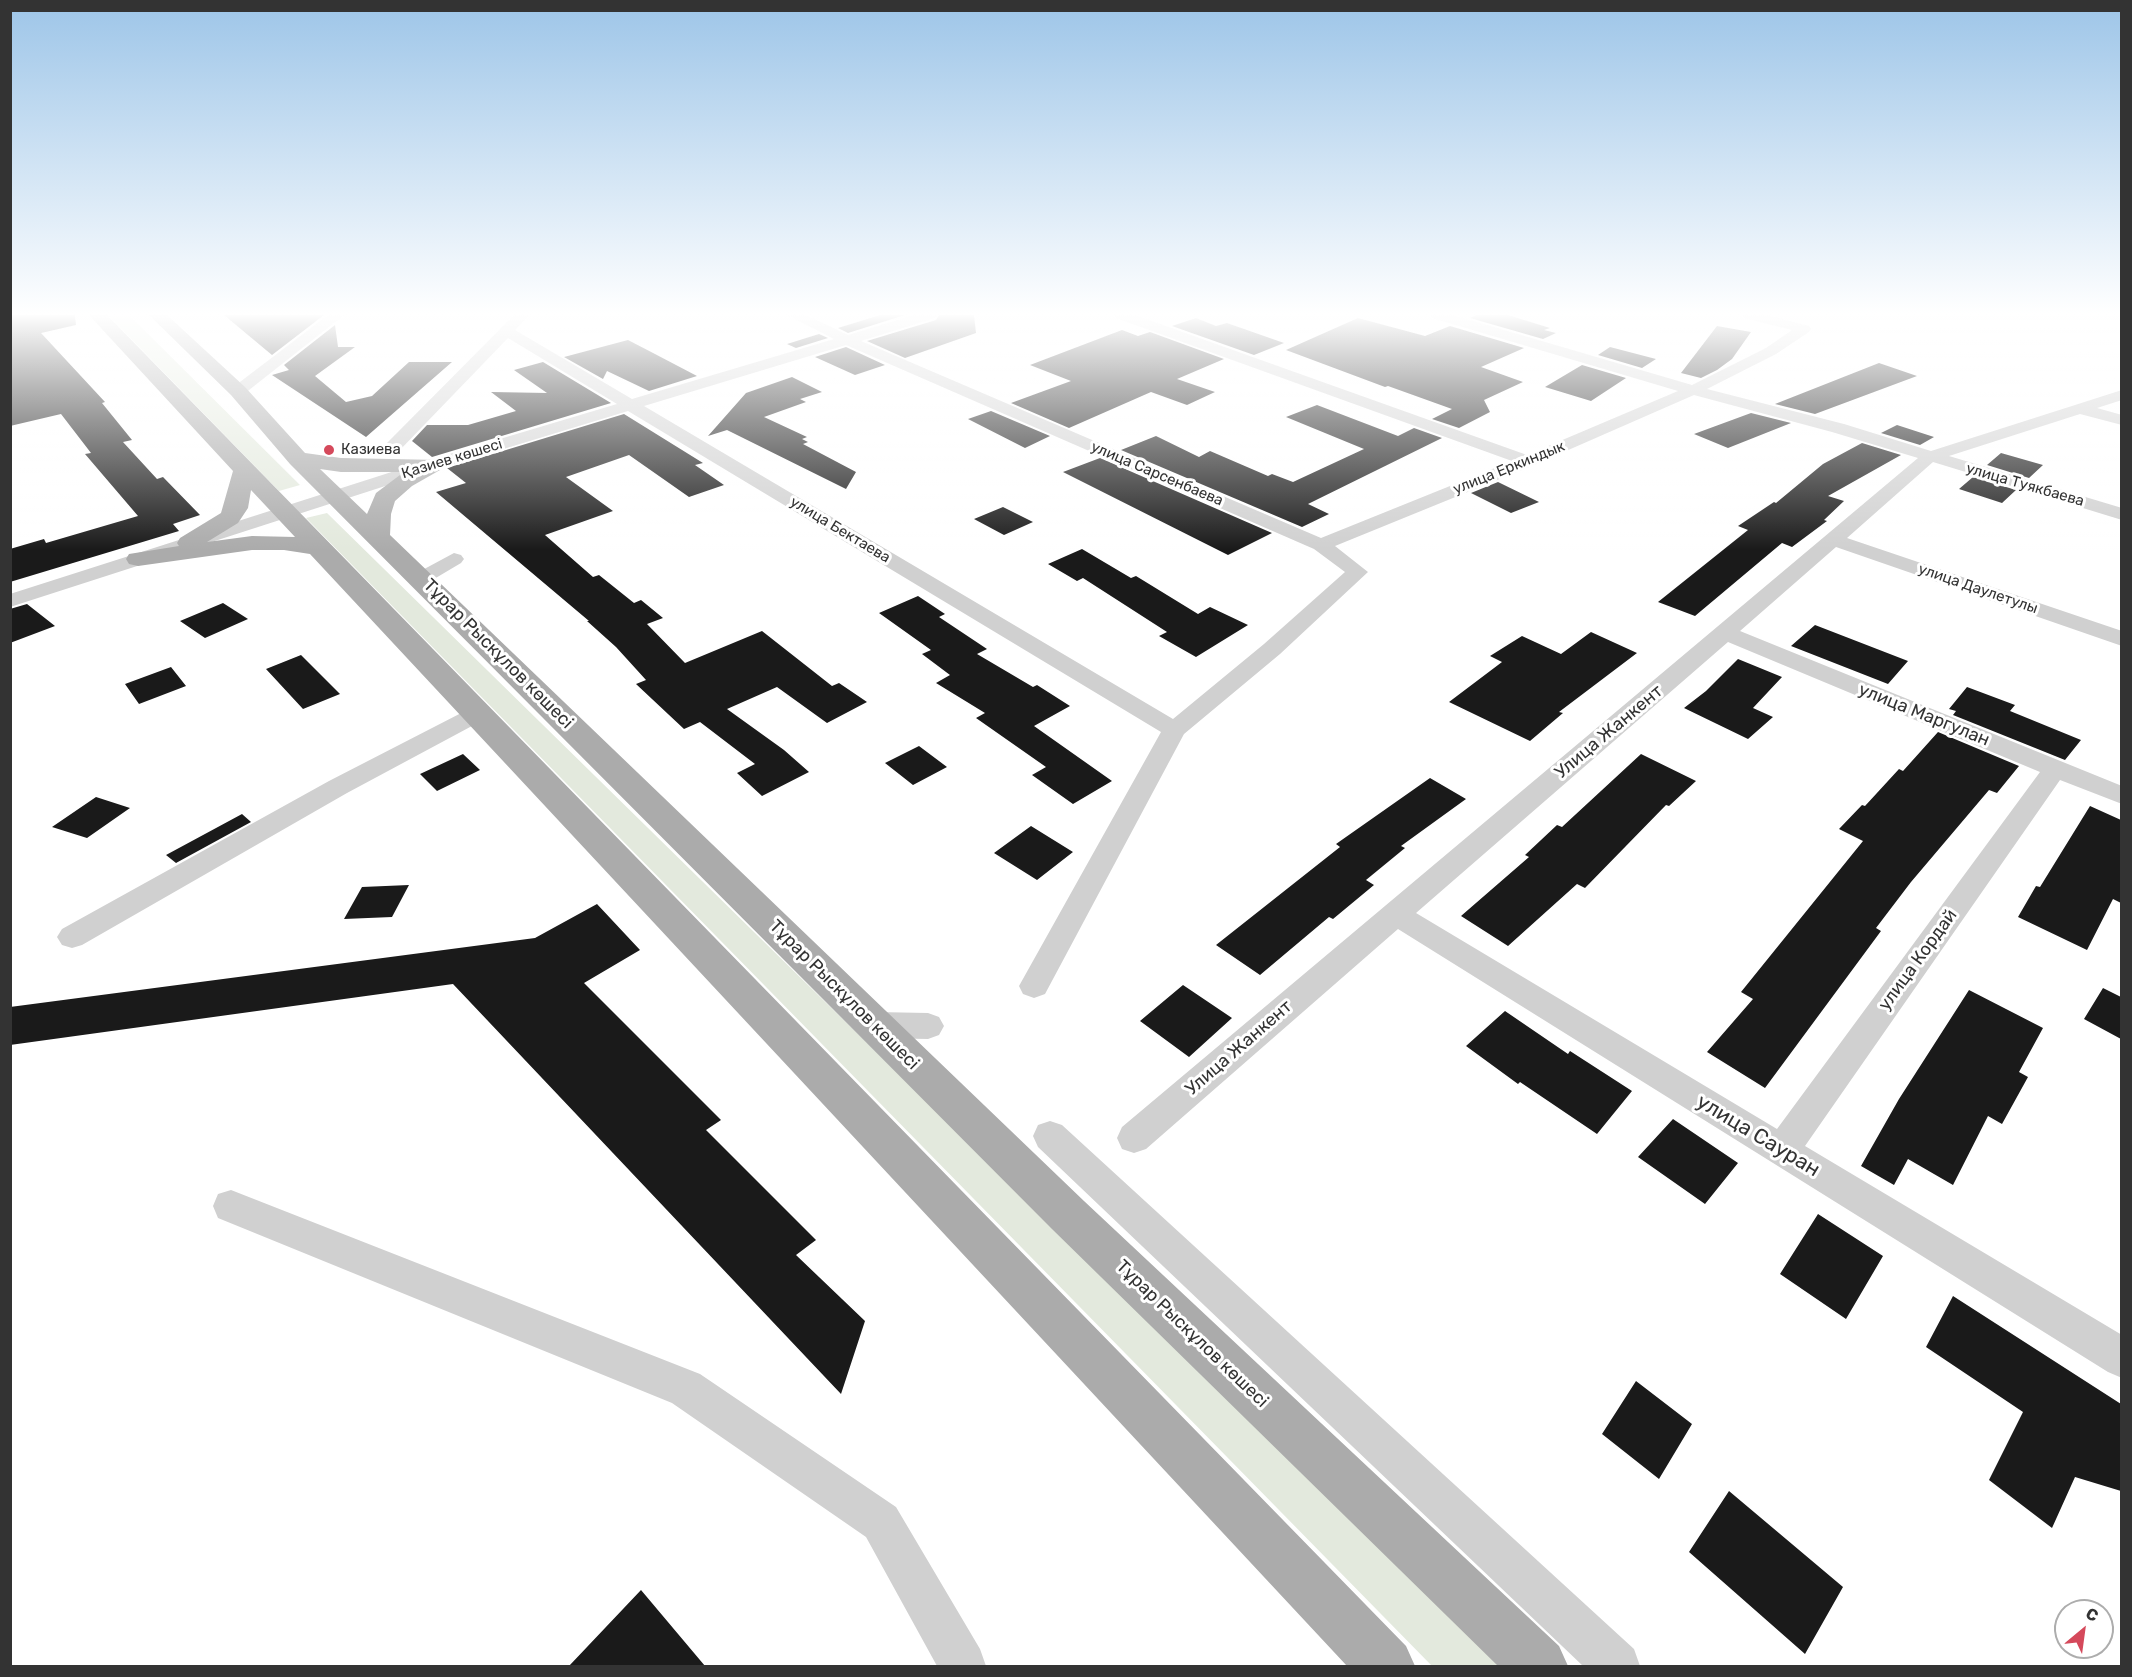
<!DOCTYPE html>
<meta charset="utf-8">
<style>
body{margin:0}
#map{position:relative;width:2132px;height:1677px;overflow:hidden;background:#fff;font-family:Rubik,sans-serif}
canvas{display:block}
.frame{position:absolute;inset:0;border:12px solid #333;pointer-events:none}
.north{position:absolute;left:2054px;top:1599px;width:60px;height:60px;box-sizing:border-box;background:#fff;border:2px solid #adadad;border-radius:50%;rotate:29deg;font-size:16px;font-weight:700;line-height:24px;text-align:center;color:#333}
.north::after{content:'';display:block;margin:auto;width:21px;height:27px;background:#d5495b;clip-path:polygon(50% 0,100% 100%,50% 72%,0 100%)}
</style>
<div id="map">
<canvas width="2132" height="1677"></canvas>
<div class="frame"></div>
<div class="north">С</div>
</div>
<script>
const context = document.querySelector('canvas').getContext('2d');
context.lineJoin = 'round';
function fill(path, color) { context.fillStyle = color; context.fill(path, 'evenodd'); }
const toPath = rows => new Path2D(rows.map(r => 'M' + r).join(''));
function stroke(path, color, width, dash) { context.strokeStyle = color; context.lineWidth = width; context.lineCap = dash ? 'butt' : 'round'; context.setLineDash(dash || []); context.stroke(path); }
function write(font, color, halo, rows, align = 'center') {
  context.font = font + ' Rubik,sans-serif'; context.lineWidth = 6; context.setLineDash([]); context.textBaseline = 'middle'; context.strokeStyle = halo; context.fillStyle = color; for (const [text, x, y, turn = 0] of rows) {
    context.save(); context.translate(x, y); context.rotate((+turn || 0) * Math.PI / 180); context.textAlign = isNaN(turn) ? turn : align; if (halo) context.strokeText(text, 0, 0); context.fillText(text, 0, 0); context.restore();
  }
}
fill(toPath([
 [108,315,129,315,300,485,279,491],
 [327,513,1502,1666,1432,1666,306,518]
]), '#e3e9dd');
fill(toPath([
 [10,315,75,315,76,325,41,333,105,402,102,403,132,440,123,442,157,479,163,477,200,515,173,524,179,531,10,582,10,549,44,539,46,543,138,516,85,454,91,453,61,414,10,426],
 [224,315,324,315,272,355],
 [880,315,905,315,848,333,838,328],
 [939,315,974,315,976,333,905,358,867,341,936,320],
 [1476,315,1508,315,1550,328,1544,330,1556,333,1543,339,1470,318],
 [1196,318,1216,326,1227,323,1284,343,1254,355,1172,326],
 [1358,318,1425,336,1450,326,1524,348,1481,367,1523,382,1484,400,1490,412,1459,428,1432,419,1452,409,1388,386,1385,387,1286,350],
 [335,325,338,347,355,347,315,376,346,402,372,396,409,362,452,362,366,437,272,375,289,370,284,365],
 [1717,326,1751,332,1732,359,1717,370,1701,378,1681,373],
 [1122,330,1138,336,1150,332,1224,359,1177,379,1215,392,1187,405,1151,392,1069,428,1011,403,1071,381,1030,365],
 [819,334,828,338,796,348,787,344],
 [628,340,655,354,697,376,649,391,607,371,603,379,564,357],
 [846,347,885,365,855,375,815,357],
 [1610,347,1656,359,1642,368,1598,355],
 [543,362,611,403,432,457,412,441,427,425,468,425,516,411,491,392,547,393,514,370],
 [1879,363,1917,376,1815,414,1775,404],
 [1582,365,1626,378,1591,401,1545,387],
 [792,377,822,392,800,399,806,402,764,417,807,437,802,439,808,442,803,444,856,472,846,489,727,430,708,436,746,393],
 [1317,405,1398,436,1414,428,1442,438,1308,504,1329,514,1302,527,1121,450,1156,436,1199,457,1210,451,1268,476,1272,474,1293,482,1364,449,1286,417],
 [991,411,1050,436,1025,448,968,419],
 [1751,413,1791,423,1728,448,1694,434],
 [624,414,703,463,695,465,724,485,689,497,629,455,566,477,613,511,545,535,593,577,599,575,634,603,641,600,663,618,647,624,685,663,762,631,832,686,839,683,867,702,827,723,777,687,727,709,784,750,809,772,762,796,737,773,755,764,700,722,684,729,636,684,646,680,616,647,587,621,589,621,436,492,466,483,447,468],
 [1897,425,1934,437,1920,445,1881,433],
 [1862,443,1901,455,1828,496,1844,501,1824,520,1827,521,1792,547,1782,543,1695,616,1658,602,1748,530,1738,526,1774,502,1776,503,1823,464],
 [2001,453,2043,465,2029,478,1987,465],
 [1100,458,1272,533,1228,555,1063,472],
 [1973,477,2016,490,2002,503,1959,489],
 [1498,482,1539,502,1511,513,1471,493],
 [1003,507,1033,522,1004,535,974,519],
 [1082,549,1131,578,1136,576,1198,614,1210,607,1248,625,1196,657,1159,636,1167,632,1083,578,1077,581,1048,564],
 [918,596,945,614,939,617,987,649,977,654,1033,687,1037,685,1070,706,1034,726,1112,781,1073,804,1032,775,1046,767,976,718,985,713,936,683,950,675,922,654,931,650,879,613],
 [223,603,248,619,205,638,180,621],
 [27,604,55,626,10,643,10,609],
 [1815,625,1908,661,1888,684,1791,646],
 [1591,632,1637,653,1559,712,1563,713,1530,741,1449,702,1502,662,1490,656,1522,636,1561,654],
 [301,655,340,694,303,709,266,669],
 [1738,659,1782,677,1753,708,1773,717,1748,739,1684,708,1706,691],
 [171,667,186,686,139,704,125,684],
 [1967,687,2015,705,2010,711,2081,740,2065,760,1953,715,1956,711,1949,709],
 [1938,732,2019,766,1997,793,1989,790,1911,882,1876,928,1881,931,1765,1088,1707,1052,1753,999,1741,992,1863,841,1839,829,1862,805,1865,806,1899,769,1903,771],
 [919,746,947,767,913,785,885,763],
 [463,754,480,770,437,791,420,774],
 [1641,754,1696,781,1669,806,1666,805,1585,888,1577,884,1508,946,1461,916,1529,857,1525,855,1557,825,1562,827],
 [1430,778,1466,799,1401,846,1405,848,1366,880,1374,885,1333,919,1329,917,1260,975,1216,945,1340,847,1336,844],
 [96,797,130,808,87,838,52,827],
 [2090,806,2121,820,2121,903,2113,899,2087,950,2018,917,2036,886,2040,887],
 [242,814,251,822,176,863,166,855],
 [1031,826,1073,852,1037,880,994,853],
 [409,885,392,917,344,919,362,887],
 [597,904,640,950,584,983,721,1120,706,1130,816,1240,796,1255,865,1321,841,1394,453,984,10,1045,10,1007,535,938],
 [1183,985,1232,1018,1189,1057,1140,1021],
 [2103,988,2121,997,2121,1039,2084,1019],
 [1969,990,2043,1028,2019,1072,2028,1077,2002,1124,1988,1116,1953,1185,1908,1159,1894,1185,1861,1166,1899,1099],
 [1505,1011,1568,1054,1570,1051,1632,1091,1597,1134,1520,1082,1518,1084,1466,1046],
 [1673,1119,1738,1163,1705,1204,1638,1157],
 [1818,1214,1883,1256,1846,1319,1780,1274],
 [1953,1296,2121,1404,2121,1491,2075,1477,2052,1528,1989,1480,2023,1412,1926,1347],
 [1636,1381,1692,1424,1659,1479,1602,1434],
 [1729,1491,1843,1587,1805,1654,1689,1552],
 [641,1590,705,1666,569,1666]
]), '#1a1a1a');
fill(toPath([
 [328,315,344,315,244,394,232,394,230,391,232,388,328,315],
 [514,315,529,315,515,330,632,399,834,339,787,315,806,315,848,335,914,315,937,315,935,318,861,341,1321,538,1512,461,1116,318,1114,315,1135,315,1527,455,1678,391,1432,318,1430,315,1453,315,1692,385,1766,348,1792,330,1744,318,1742,315,1767,315,1809,326,1811,329,1809,332,1776,354,1707,389,1844,424,1931,451,2122,390,2122,400,2097,408,2122,415,2122,425,2080,414,1949,456,2122,508,2122,520,1933,462,1847,538,2122,631,2122,646,1836,547,1740,631,2122,786,2122,804,2060,780,1805,1146,2122,1335,2122,1378,2108,1372,1398,929,1146,1149,1134,1153,1122,1149,1117,1138,1122,1127,1918,458,1832,432,1694,395,1534,465,1335,546,1368,572,1280,654,1184,734,1045,994,1034,998,1023,994,1019,986,1161,732,628,411,438,469,10,607,10,594,426,461,617,404,508,338,398,452,386,452,383,448,386,444,514,315],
 [846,345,1314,549,1345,572,1264,644,1173,719,644,406,846,345],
 [1728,642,2040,772,1777,1129,1416,913,1728,642],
 [454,553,461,555,464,559,461,563,429,582,422,584,415,582,412,578,415,574,454,553],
 [477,707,485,709,489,714,485,719,347,793,82,945,72,948,62,945,57,937,62,929,329,781,469,709,477,707],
 [876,1012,928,1013,939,1017,944,1026,939,1035,928,1039,876,1038,865,1034,860,1025,865,1016,876,1012],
 [1050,1121,1062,1125,1634,1649,1640,1666,1583,1666,1038,1147,1033,1136,1038,1125,1050,1121],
 [231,1190,700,1374,896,1507,980,1649,986,1666,937,1666,866,1537,672,1403,218,1218,213,1206,218,1194,231,1190]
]), '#d0d0d0');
fill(toPath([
 [89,315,107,315,1406,1646,1415,1666,1347,1666,310,554,284,550,252,550,138,566,129,564,126,559,129,554,179,546,177,543,180,538,221,513,233,471,89,315],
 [251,490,295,537,252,536,207,542,238,523,248,508,251,490],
 [149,315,167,315,245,387,305,453,341,458,440,460,443,465,440,470,412,486,395,501,391,514,390,535,1084,1201,1559,1646,1568,1666,1498,1666,1052,1229,290,464,231,395,149,315],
 [320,469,341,472,404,472,376,493,367,514,320,469]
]), '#ababab');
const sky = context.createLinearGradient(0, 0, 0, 550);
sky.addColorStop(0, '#9dc5e8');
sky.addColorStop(0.57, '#fff');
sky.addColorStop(1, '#ffffff00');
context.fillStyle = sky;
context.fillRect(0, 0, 2132, 550);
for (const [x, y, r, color] of [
 [329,450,6,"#d5495b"]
]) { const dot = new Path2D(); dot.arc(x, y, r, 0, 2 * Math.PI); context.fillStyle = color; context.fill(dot); stroke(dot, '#fff', 2); }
write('15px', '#333', '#fff', [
 ["Казиева",341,450]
], 'left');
write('15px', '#333', '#fff', [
 ["Қазиев көшесі",452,459,-17],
 ["улица Еркиндык",1509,468,-22],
 ["улица Сарсенбаева",1157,474,23],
 ["улица Туякбаева",2025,485,16],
 ["улица Бектаева",840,530,31],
 ["улица Даулетулы",1978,589,19]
]);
write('18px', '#333', '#fff', [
 ["Тұрар Рыскұлов көшесі",498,654,45],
 ["улица Маргулан",1924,715,22],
 ["Улица Жанкент",1609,732,-40],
 ["улица Кордай",1918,960,-54],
 ["Тұрар Рыскұлов көшесі",844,995,45],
 ["Улица Жанкент",1239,1048,-41],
 ["Тұрар Рыскұлов көшесі",1192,1334,44]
]);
write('21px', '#333', '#fff', [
 ["улица Сауран",1758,1136,31]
]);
</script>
